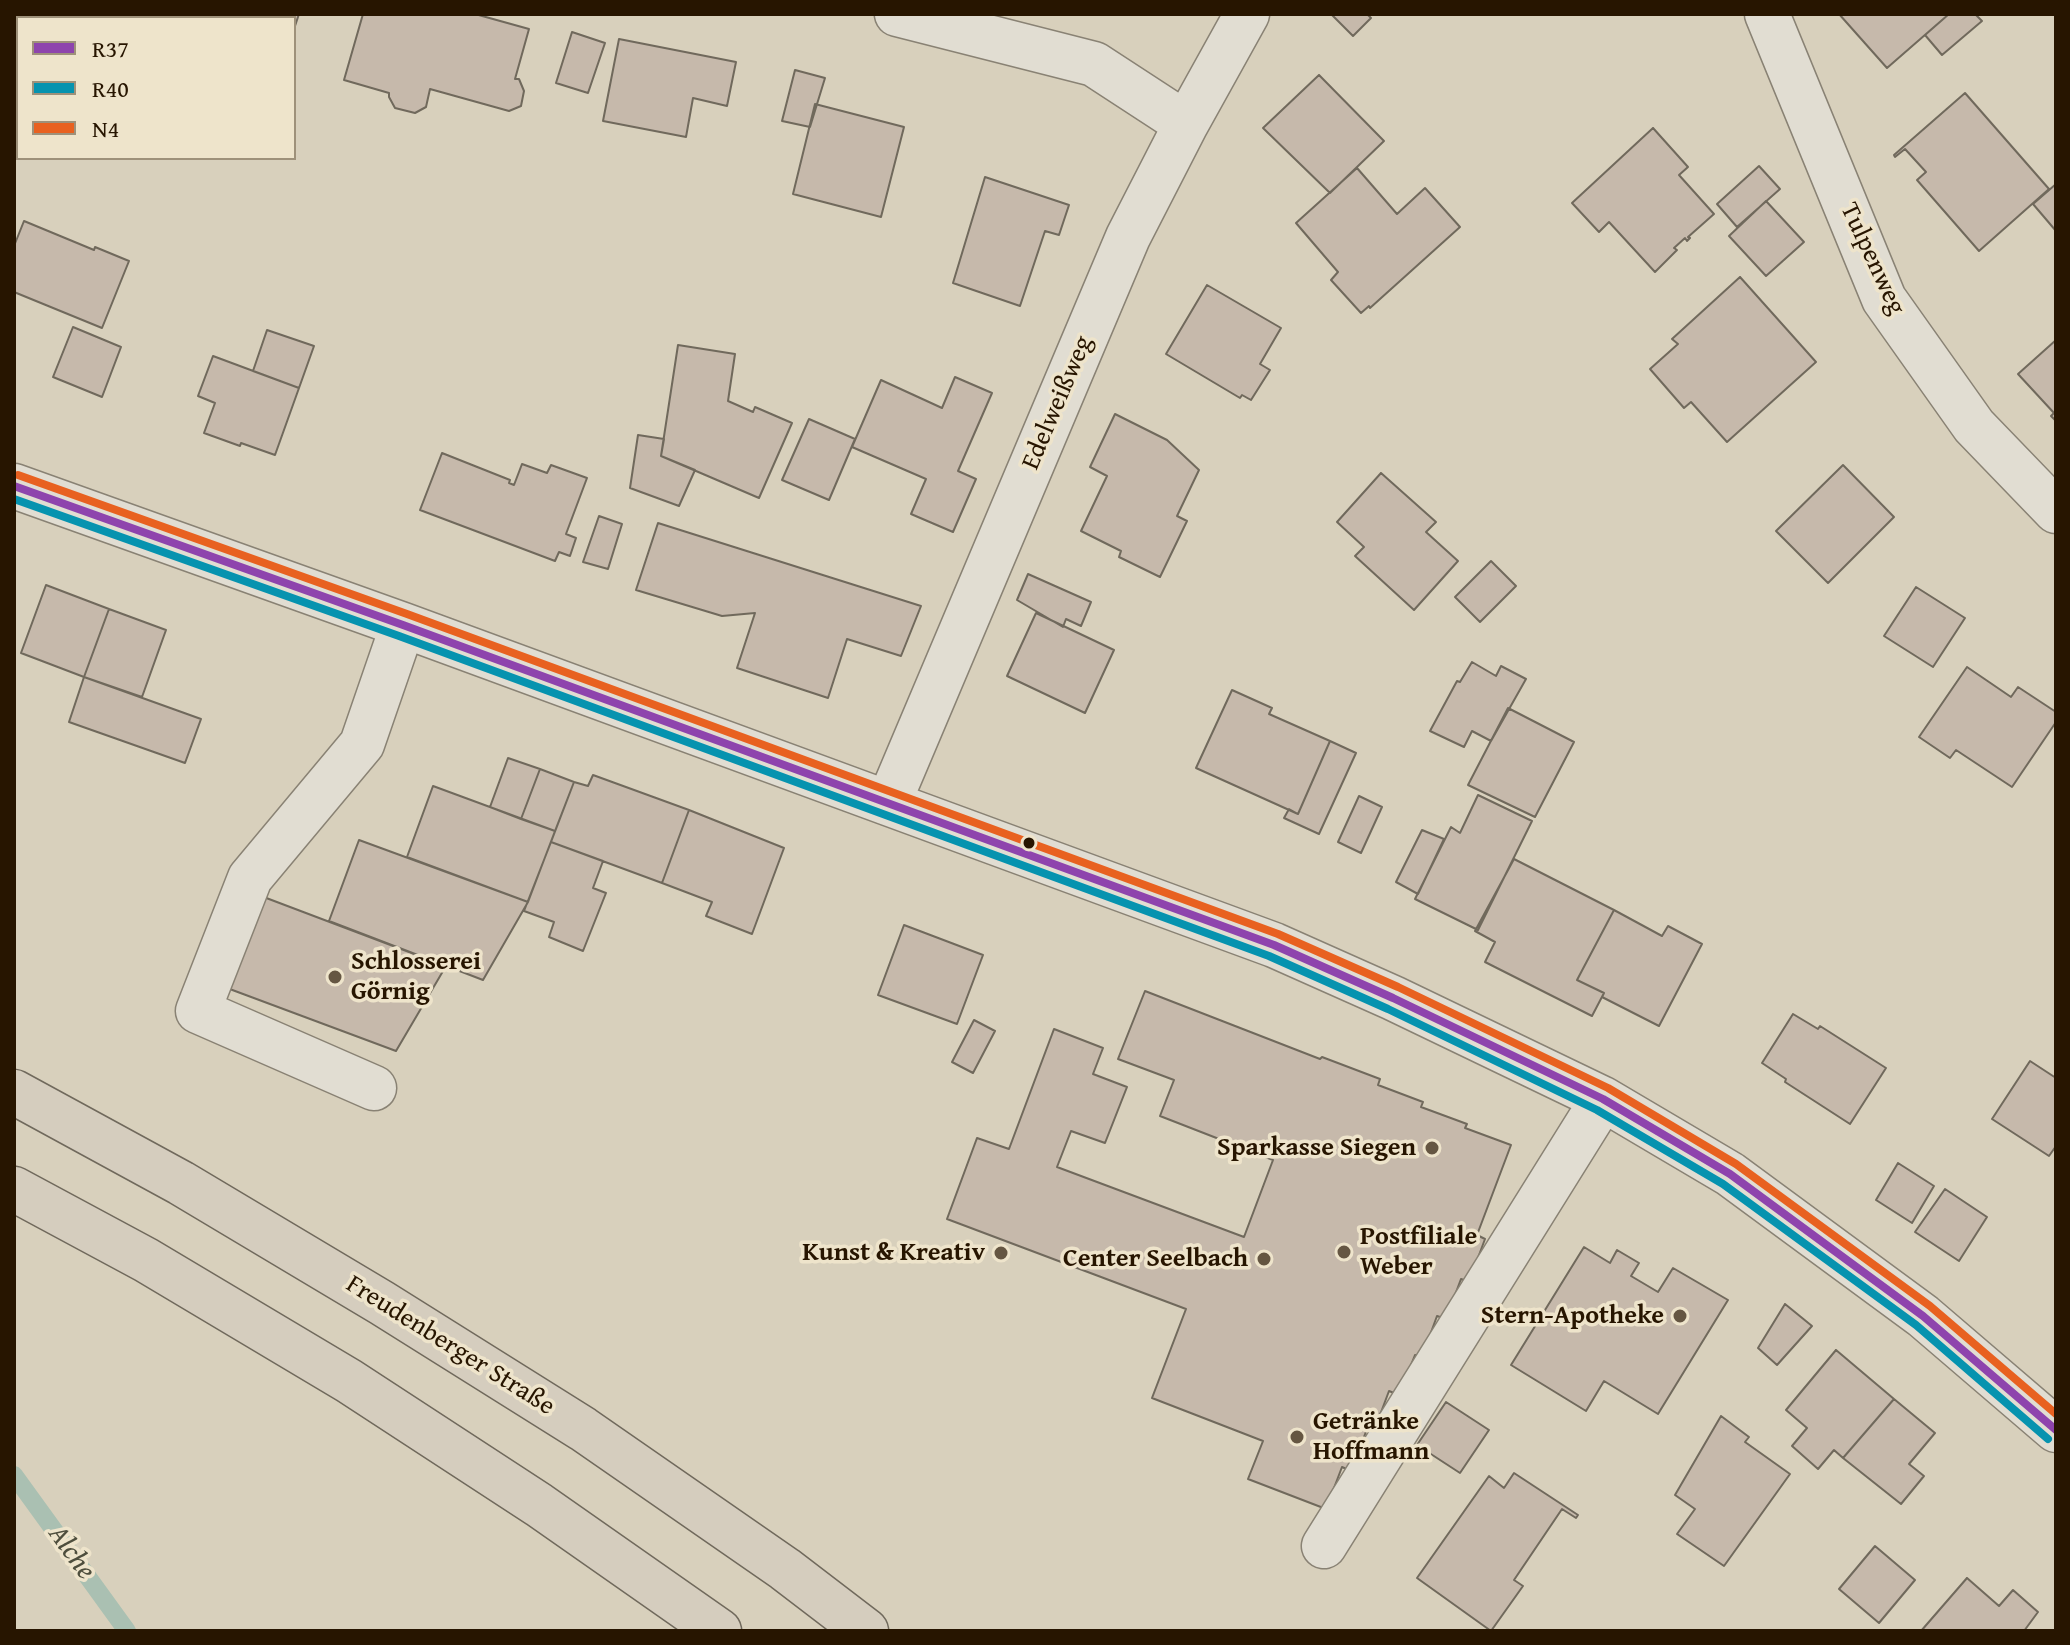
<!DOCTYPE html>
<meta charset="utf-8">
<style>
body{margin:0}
#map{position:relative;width:2070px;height:1645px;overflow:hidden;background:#d8d0bc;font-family:"Gentium Book Plus",serif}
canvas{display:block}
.frame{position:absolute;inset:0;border:16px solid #271500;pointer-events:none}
.legend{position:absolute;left:16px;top:16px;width:280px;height:144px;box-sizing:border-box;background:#eee4cb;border:2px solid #9e917a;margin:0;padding:10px 14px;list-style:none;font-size:24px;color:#271500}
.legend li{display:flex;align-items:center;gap:16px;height:40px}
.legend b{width:40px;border:2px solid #9e917a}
</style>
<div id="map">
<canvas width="2070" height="1645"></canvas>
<div class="frame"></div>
<ul class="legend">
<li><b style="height:10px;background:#8e44ad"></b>R37</li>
<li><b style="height:10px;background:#0693af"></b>R40</li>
<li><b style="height:10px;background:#e86120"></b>N4</li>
</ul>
</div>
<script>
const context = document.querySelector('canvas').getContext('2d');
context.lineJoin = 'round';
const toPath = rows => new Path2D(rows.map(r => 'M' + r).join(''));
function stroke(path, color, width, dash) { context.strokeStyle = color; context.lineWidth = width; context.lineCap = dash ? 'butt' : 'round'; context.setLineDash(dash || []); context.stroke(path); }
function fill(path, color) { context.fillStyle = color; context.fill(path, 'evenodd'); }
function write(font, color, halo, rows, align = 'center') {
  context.font = font + ' "Gentium Book Plus",serif'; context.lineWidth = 7; context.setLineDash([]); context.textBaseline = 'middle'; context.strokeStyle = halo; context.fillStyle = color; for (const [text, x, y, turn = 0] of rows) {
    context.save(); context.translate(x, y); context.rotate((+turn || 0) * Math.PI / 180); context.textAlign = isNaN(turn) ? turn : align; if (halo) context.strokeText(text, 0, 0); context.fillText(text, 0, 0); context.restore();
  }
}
stroke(toPath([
 [14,1475,127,1631]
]), '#aac0b2', 18);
const building = toPath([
 [132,14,157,14,155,18,132,14],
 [226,14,299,14,294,29,294,18,225,18,226,14],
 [363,14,475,14,529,29,515,79,519,79,524,91,521,106,509,111,430,89,426,107,415,113,395,108,389,97,389,93,344,80,363,14],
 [1331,14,1367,14,1371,18,1353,36,1331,14],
 [1839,14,1949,14,1887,68,1839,14],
 [1949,14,1975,14,1982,21,1942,55,1925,35,1949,14],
 [572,32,605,43,588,93,556,83,572,32],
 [619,39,736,62,727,106,693,98,686,137,603,121,619,39],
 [795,70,825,78,810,127,782,121,795,70],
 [1319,75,1384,141,1330,193,1263,128,1319,75],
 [1965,93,2049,189,1979,251,1917,180,1926,172,1905,149,1895,157,1894,155,1965,93],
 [815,104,904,127,881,217,793,194,815,104],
 [1653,128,1688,167,1679,175,1714,214,1688,237,1690,238,1687,241,1685,238,1674,248,1677,250,1655,272,1609,222,1599,232,1572,203,1653,128],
 [1759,166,1780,189,1737,227,1717,204,1759,166],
 [1357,168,1397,214,1425,188,1460,227,1370,308,1369,306,1361,313,1331,280,1338,272,1296,223,1357,168],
 [985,177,1069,205,1059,235,1045,231,1020,306,953,283,985,177],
 [2056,184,2056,231,2033,204,2056,184],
 [1766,201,1804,242,1766,276,1729,236,1766,201],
 [24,221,94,250,95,247,129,261,102,328,14,292,14,246,24,221],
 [1740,277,1816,362,1727,442,1691,402,1684,408,1650,369,1678,344,1672,339,1740,277],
 [1207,285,1281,328,1260,364,1270,370,1251,400,1242,395,1240,398,1166,354,1207,285],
 [73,327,121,347,102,397,53,377,73,327],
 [267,330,314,346,299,388,253,371,267,330],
 [2056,340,2056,421,2051,416,2054,413,2018,374,2056,340],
 [678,345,735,354,728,401,753,412,755,407,792,423,759,498,661,456,678,345],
 [213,356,299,388,275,455,241,443,240,446,204,433,215,403,198,396,213,356],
 [955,377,992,393,958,471,976,479,953,532,911,514,926,479,852,447,881,380,942,408,955,377],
 [1115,414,1167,440,1199,470,1177,516,1187,521,1160,577,1119,557,1121,551,1081,531,1107,476,1090,467,1115,414],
 [809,419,855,439,829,500,782,480,809,419],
 [638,435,664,439,661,456,695,470,679,506,630,488,638,435],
 [442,453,510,480,509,483,514,485,522,464,547,473,551,465,587,478,566,534,576,538,570,556,559,552,555,561,420,510,442,453],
 [1843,465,1894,517,1828,583,1776,531,1843,465],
 [1381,473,1436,522,1426,532,1458,561,1414,610,1355,556,1364,547,1337,522,1381,473],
 [599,516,622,524,608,569,583,562,599,516],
 [658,523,921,606,901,656,847,639,828,698,737,668,755,613,722,616,636,590,658,523],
 [1491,561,1516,586,1480,622,1455,597,1491,561],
 [1028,574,1091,602,1081,626,1066,619,1063,627,1017,600,1028,574],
 [46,585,109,609,84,677,21,653,46,585],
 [1916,587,1965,618,1933,667,1884,636,1916,587],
 [109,609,166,630,142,697,84,677,109,609],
 [1036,613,1114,650,1085,713,1007,676,1036,613],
 [1472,662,1496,676,1501,666,1526,679,1491,741,1472,731,1464,747,1430,731,1457,681,1460,682,1472,662],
 [1967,667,2011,697,2018,687,2056,712,2056,722,2012,787,1956,750,1950,758,1919,737,1967,667],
 [84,677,201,719,185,763,69,722,84,677],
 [1232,690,1272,708,1269,714,1330,741,1298,814,1196,768,1232,690],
 [1508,708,1574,742,1535,817,1468,785,1508,708],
 [1330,741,1356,753,1319,834,1284,818,1289,809,1298,814,1330,741],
 [508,758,540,769,521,819,490,807,508,758],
 [540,769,574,782,555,831,521,819,540,769],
 [593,775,689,810,662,883,551,842,574,782,588,786,593,775],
 [433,786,555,831,528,902,407,857,433,786],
 [1478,795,1532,821,1478,930,1415,899,1451,827,1460,833,1478,795],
 [1359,796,1382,807,1361,853,1338,842,1359,796],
 [689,810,784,848,752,934,706,916,712,902,662,883,689,810],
 [1422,830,1444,839,1418,894,1396,882,1422,830],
 [359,840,528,902,483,980,329,921,359,840],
 [551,842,603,861,593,888,606,893,583,951,549,937,554,922,524,911,551,842],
 [1514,859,1614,910,1577,980,1604,993,1592,1016,1485,962,1495,942,1475,931,1514,859],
 [261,896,446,966,396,1051,227,988,261,896],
 [1614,910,1662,936,1668,926,1702,944,1659,1026,1602,997,1604,993,1577,980,1614,910],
 [904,925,983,955,957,1024,878,995,904,925],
 [1145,991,1320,1059,1322,1057,1380,1079,1378,1085,1423,1102,1421,1107,1467,1124,1465,1128,1511,1145,1477,1235,1485,1239,1469,1282,1461,1279,1446,1319,1437,1316,1422,1357,1415,1355,1399,1395,1389,1391,1374,1431,1367,1429,1351,1471,1342,1467,1326,1509,1248,1479,1263,1441,1152,1398,1186,1309,947,1219,977,1138,1009,1149,1054,1029,1103,1048,1093,1074,1127,1087,1105,1143,1071,1131,1057,1167,1244,1237,1273,1160,1160,1116,1174,1080,1118,1059,1145,991],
 [1793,1014,1818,1029,1820,1026,1886,1068,1850,1124,1785,1082,1786,1079,1762,1063,1793,1014],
 [974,1020,995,1031,973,1073,952,1062,974,1020],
 [2030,1061,2056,1078,2056,1146,2049,1156,1992,1119,2030,1061],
 [1898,1163,1934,1186,1912,1223,1876,1200,1898,1163],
 [1945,1189,1987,1217,1959,1261,1915,1232,1945,1189],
 [1584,1247,1610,1263,1617,1250,1639,1263,1631,1276,1658,1292,1673,1268,1728,1300,1658,1414,1604,1381,1586,1411,1511,1365,1584,1247],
 [1785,1304,1812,1326,1777,1365,1758,1348,1785,1304],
 [1836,1350,1894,1399,1843,1458,1834,1450,1818,1469,1792,1446,1807,1428,1786,1410,1836,1350],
 [1894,1399,1935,1433,1909,1464,1924,1476,1901,1504,1843,1458,1894,1399],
 [1446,1402,1489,1430,1460,1473,1417,1445,1446,1402],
 [1721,1416,1749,1437,1745,1442,1790,1474,1724,1566,1677,1534,1695,1509,1675,1495,1721,1416],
 [1514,1473,1578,1515,1576,1518,1562,1509,1514,1580,1523,1586,1491,1631,1417,1578,1489,1476,1504,1488,1514,1473],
 [1875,1546,1915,1580,1879,1623,1839,1589,1875,1546],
 [1967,1578,1999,1606,2013,1590,2038,1612,2024,1631,1921,1631,1967,1578]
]);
fill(building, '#c6b9ab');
stroke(building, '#70695c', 2);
const minor = toPath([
 [897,14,1094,64,1186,124],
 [1767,14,1884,299,1974,426,2056,511],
 [14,486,403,625,1274,945,1393,998,1603,1099,1730,1174,1923,1316,2056,1430],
 [889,802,1128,237,1186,124,1247,14],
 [374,1088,198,1011,250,878,362,744,403,625],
 [1324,1546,1603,1099]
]);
const major = toPath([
 [14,1092,181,1183,382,1303,583,1429,785,1569,866,1631],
 [14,1189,146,1260,349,1381,539,1505,719,1631]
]);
stroke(minor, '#898274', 47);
stroke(major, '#70695c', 47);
stroke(minor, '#e1ddd2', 44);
stroke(major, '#d5cdbe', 44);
stroke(toPath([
 [14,486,403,625,1274,945,1393,998,1603,1099,1730,1174,1923,1316,2056,1430]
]), '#8e44ad', 8);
stroke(toPath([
 [14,499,399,636,1269,956,1388,1009,1597,1110,1723,1184,1916,1325,2048,1439]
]), '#0693af', 8);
stroke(toPath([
 [18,475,407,614,1278,934,1398,987,1608,1088,1736,1164,1930,1306,2056,1414]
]), '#e86120', 8);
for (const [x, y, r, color] of [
 [1029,843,7,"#271500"],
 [335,977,8,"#655642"],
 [1432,1148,8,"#655642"],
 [1344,1252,8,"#655642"],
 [1001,1253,8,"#655642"],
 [1264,1259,8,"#655642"],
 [1680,1316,8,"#655642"],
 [1297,1437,8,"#655642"]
]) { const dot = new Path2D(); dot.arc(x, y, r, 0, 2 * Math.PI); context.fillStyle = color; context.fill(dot); stroke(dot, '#eee4cb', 3); }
write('26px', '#271500', '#eee4cb', [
 ["Tulpenweg",1872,259,65],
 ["Edelweißweg",1058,403,-67],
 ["Freudenberger Straße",450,1346,32]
]);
write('bold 26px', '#271500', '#eee4cb', [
 ["Schlosserei",351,962,"left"],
 ["Görnig",351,992,"left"],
 ["Sparkasse Siegen",1416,1148],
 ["Postfiliale",1360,1237,"left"],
 ["Weber",1360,1267,"left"],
 ["Kunst & Kreativ",985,1253],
 ["Center Seelbach",1248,1259],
 ["Stern-Apotheke",1664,1316],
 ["Getränke",1313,1422,"left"],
 ["Hoffmann",1313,1452,"left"]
], 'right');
write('italic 28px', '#4e4e3d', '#eee4cb', [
 ["Alche",71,1553,54]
]);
</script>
